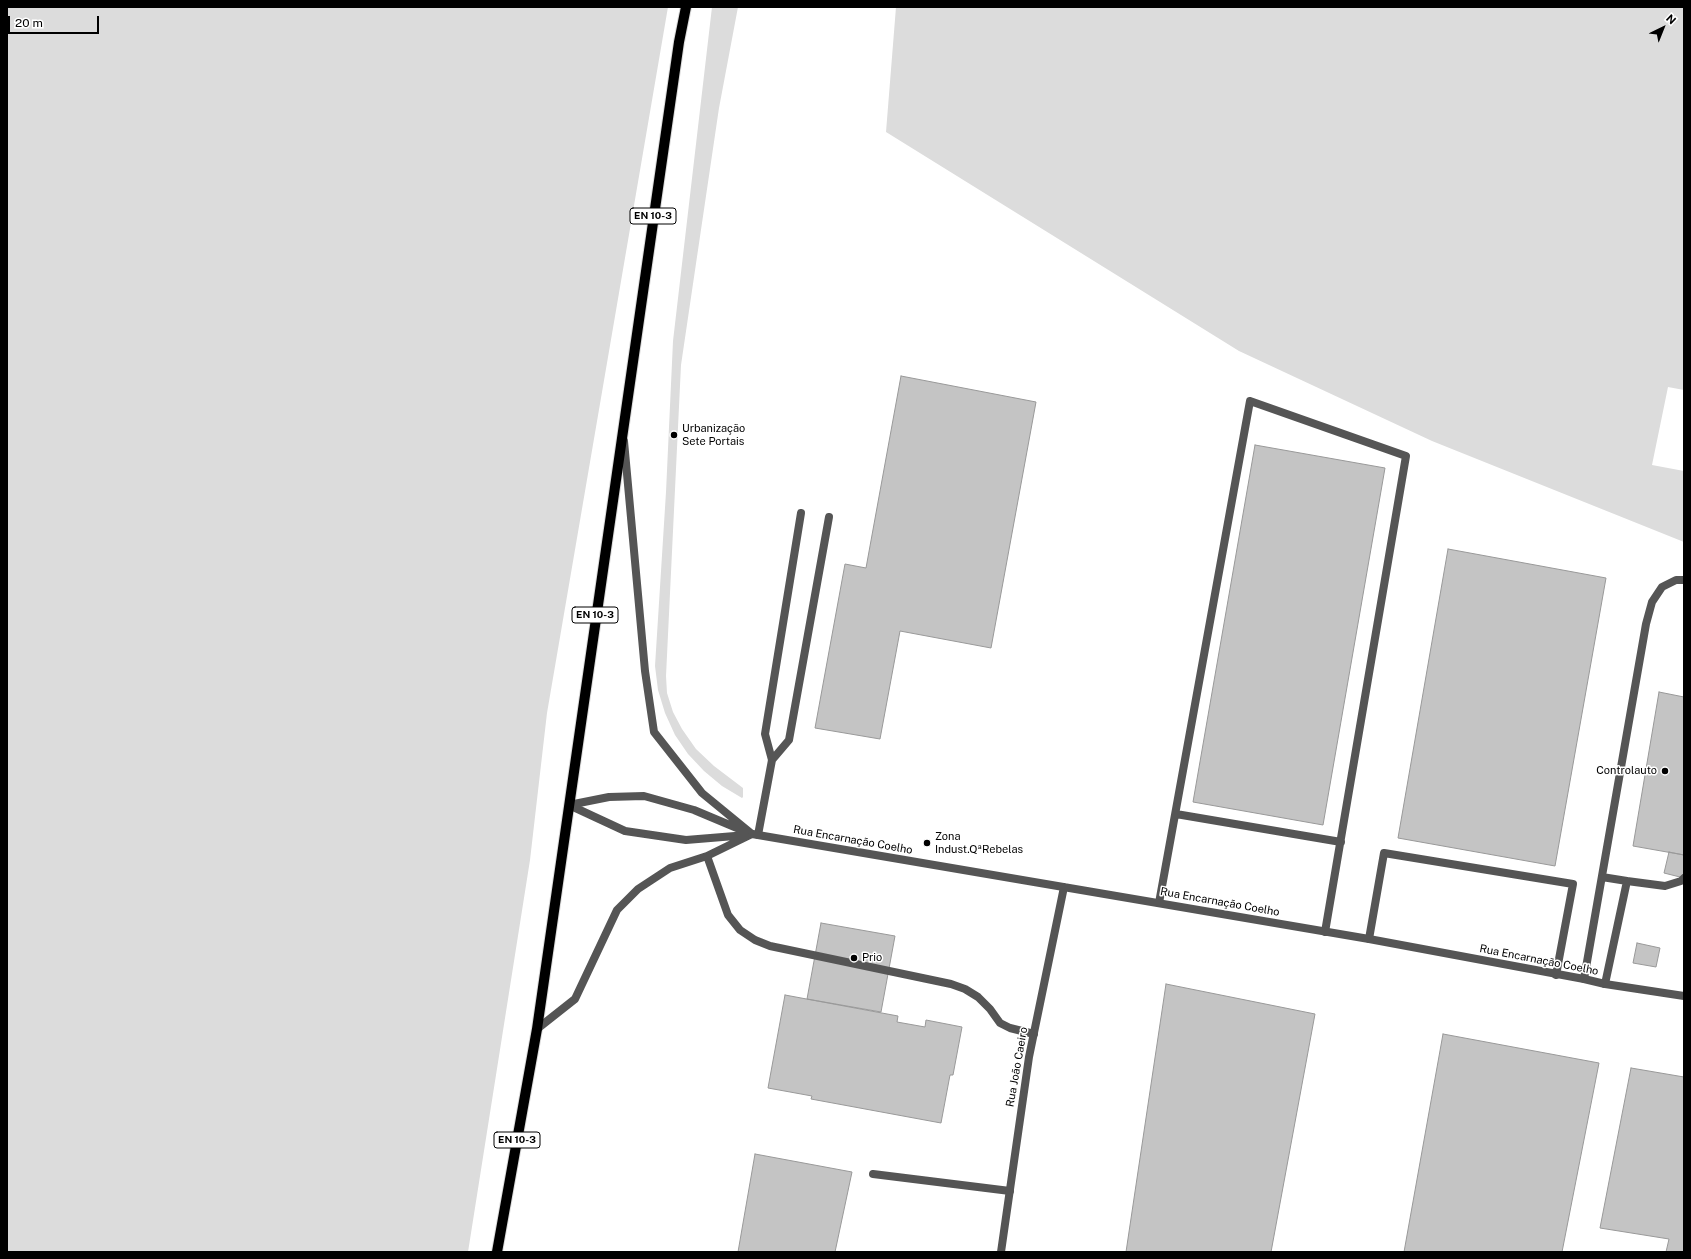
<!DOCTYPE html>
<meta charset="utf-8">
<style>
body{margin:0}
#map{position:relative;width:1691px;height:1259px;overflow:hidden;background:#fff;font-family:"Public Sans",sans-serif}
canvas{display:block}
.frame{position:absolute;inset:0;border:8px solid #000;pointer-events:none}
.north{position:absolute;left:1643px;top:8px;width:40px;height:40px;-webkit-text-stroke:3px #fff;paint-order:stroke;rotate:43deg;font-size:11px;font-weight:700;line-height:16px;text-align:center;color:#000}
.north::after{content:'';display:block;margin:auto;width:14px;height:18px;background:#000;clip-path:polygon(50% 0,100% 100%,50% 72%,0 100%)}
.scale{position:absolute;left:8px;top:16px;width:91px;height:18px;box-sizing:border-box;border:2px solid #000;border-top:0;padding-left:5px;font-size:12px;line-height:14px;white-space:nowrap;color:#000;-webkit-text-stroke:3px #fff;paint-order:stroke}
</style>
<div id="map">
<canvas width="1691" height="1259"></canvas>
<div class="frame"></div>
<div class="north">N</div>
<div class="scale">20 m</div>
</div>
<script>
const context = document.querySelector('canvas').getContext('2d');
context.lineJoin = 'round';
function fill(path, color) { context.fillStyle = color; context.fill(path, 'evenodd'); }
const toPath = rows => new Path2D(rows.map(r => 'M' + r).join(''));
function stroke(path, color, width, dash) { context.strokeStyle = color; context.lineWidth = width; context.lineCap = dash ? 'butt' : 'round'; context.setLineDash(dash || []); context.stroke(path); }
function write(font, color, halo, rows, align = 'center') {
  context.font = font + ' "Public Sans",sans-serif'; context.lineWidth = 3; context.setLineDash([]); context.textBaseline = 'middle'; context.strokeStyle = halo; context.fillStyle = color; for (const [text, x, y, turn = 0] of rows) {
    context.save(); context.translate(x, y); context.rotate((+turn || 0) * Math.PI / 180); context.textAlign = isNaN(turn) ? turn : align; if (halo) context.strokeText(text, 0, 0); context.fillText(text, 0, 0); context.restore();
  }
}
fill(toPath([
 [7,7,668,7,547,713,530,860,468,1252,7,1252],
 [712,7,738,7,719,108,681,365,666,676,667,693,673,712,682,729,696,749,714,766,743,788,743,797,742,798,722,786,704,771,688,754,675,735,665,713,658,690,655,666,666,492,673,341],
 [896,7,1684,7,1684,390,1668,387,1652,465,1684,471,1684,542,1432,441,1239,351,886,132]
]), '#dcdcdc');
const building = toPath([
 [901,376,1036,402,991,648,900,631,880,739,815,728,845,564,866,568,901,376],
 [1255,445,1385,468,1323,825,1193,802,1255,445],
 [1448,549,1606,578,1555,866,1398,838,1448,549],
 [1659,692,1684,697,1684,855,1633,846,1659,692],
 [1669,852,1684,855,1684,878,1664,873,1669,852],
 [821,923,895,936,881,1012,807,999,821,923],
 [1637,943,1660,948,1656,967,1633,963,1637,943],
 [1166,984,1315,1014,1271,1252,1126,1252,1166,984],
 [785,995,898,1016,897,1022,925,1027,926,1020,962,1027,953,1075,950,1075,941,1123,811,1099,812,1096,768,1088,785,995],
 [1443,1034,1599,1063,1562,1252,1404,1252,1443,1034],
 [1631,1068,1684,1077,1684,1252,1666,1252,1669,1239,1600,1228,1631,1068],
 [755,1154,852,1172,835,1252,738,1252,755,1154]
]);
fill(building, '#c4c4c4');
stroke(building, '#999', 1);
const primary = toPath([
 [497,1252,537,1029,679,42,686,7]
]);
stroke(primary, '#dbdbdb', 12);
stroke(toPath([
 [624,441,645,671,654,732,702,793,752,834],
 [772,760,789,740,829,517],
 [569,805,609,797,644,796,694,810,744,831],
 [569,805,625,831,686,840,747,835],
 [1176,814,1341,842],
 [758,835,772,760,765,734,801,513],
 [707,856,728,915,740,930,755,940,770,946,951,984,965,989,978,997,990,1009,1000,1023,1010,1028,1034,1034],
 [1602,877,1627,881],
 [1159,903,1250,401,1406,456,1325,932],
 [1369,939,1384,853,1573,884,1556,975],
 [1584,979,1646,624,1652,602,1662,587,1676,580,1684,580],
 [1605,984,1627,881,1665,886,1681,881,1684,878],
 [537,1029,575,999,617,910,638,889,670,868,707,856,752,834],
 [873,1174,1010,1191]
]), '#555', 8);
stroke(toPath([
 [752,834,1369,939,1584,979,1605,984,1684,996],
 [1001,1252,1029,1057,1064,887]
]), '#555', 8);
stroke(primary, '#000', 10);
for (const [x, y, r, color] of [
 [674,435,4,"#000"],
 [1665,771,4,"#000"],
 [927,843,4,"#000"],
 [854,958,4,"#000"]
]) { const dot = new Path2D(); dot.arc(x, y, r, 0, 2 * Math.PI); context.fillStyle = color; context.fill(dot); stroke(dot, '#fff', 1.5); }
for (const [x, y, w] of [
 [653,216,46],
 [595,615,46],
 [517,1140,46]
]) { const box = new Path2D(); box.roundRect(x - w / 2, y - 8, w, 16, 3); context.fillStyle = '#fff'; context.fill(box); stroke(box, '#000', 1); }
write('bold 10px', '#000', null, [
 ["EN 10-3",653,216],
 ["EN 10-3",595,615],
 ["EN 10-3",517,1140]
]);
write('11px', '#000', '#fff', [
 ["Urbanização",682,429],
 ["Sete Portais",682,442],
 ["Controlauto",1657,771,"right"],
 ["Zona",935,837],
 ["Indust.QªRebelas",935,850],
 ["Prio",862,958]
], 'left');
write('11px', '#000', '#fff', [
 ["Rua Encarnação Coelho",853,840,10],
 ["Rua Encarnação Coelho",1220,902,10],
 ["Rua Encarnação Coelho",1539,960,11],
 ["Rua João Caeiro",1017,1067,-80]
]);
</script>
